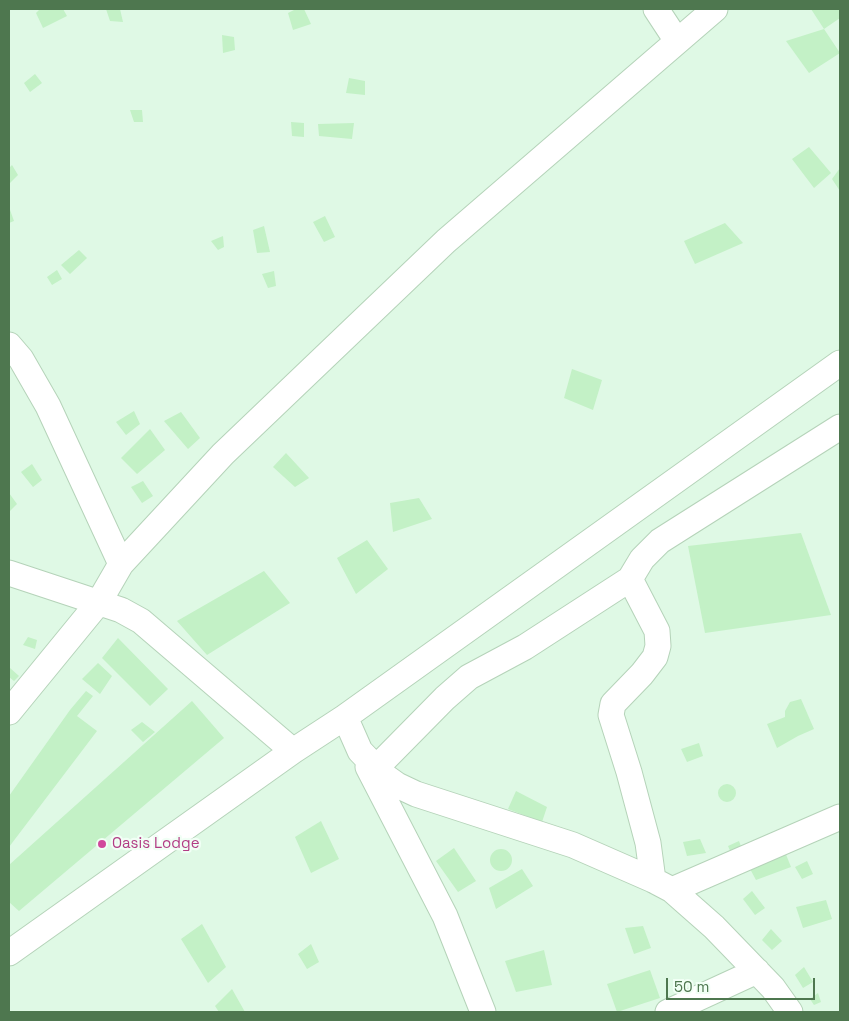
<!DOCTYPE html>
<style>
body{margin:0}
#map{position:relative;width:849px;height:1021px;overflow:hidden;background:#eafcf0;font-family:"Space Grotesk",sans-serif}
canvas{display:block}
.frame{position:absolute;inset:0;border:10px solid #4e774f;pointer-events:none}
.scale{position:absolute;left:666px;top:978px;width:149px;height:22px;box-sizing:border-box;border:2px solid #4e774f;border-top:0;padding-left:6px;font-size:15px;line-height:18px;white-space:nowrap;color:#4e774f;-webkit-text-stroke:4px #f1fff5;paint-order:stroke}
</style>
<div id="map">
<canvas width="849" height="1021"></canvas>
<div class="frame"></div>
<div class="scale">50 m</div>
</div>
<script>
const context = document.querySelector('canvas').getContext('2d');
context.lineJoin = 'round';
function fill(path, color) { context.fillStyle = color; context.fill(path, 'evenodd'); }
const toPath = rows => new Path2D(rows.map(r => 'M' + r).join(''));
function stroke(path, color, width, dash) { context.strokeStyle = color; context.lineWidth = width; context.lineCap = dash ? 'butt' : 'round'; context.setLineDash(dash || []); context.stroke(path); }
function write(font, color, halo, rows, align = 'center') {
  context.font = font + ' "Space Grotesk",sans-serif'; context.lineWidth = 4.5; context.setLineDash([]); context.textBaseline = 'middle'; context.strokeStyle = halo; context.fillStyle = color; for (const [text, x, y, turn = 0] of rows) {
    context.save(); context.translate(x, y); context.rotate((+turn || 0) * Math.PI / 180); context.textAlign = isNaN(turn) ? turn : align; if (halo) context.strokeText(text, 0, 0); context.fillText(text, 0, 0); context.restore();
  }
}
fill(toPath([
 [9,9,840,9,840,1012,9,1012]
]), '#dff9e5');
fill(toPath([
 [40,9,63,9,67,16,43,28,36,13],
 [106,9,120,9,123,22,110,21],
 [296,9,304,9,311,24,293,30,288,13],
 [811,9,840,9,840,18,824,29],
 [824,29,840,53,809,73,786,41],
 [222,35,234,37,235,50,223,53],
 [35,74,42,83,30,92,24,83],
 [349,78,365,81,365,95,346,93],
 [130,110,142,110,143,122,134,122],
 [291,122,304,123,304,137,292,136],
 [354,123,352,139,319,136,318,124],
 [809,147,831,173,814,188,792,159],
 [12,165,18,175,10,183,9,181,9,168],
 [840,168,840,191,832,179],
 [9,207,14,221,9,223],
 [325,216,335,237,324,242,313,222],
 [725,223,743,243,695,264,684,241],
 [264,226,270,252,257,253,253,230],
 [223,236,224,247,218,250,211,241],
 [79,250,87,258,70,274,61,265],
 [57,270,62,279,52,285,47,277],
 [274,271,276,286,268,288,262,274],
 [572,369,602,380,593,410,564,398],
 [134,411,140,424,126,435,116,422],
 [181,412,200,438,188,449,164,421],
 [150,429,165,450,137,474,121,458],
 [286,453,309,478,295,487,273,467],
 [32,464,42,480,33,487,21,472],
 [143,481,153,496,142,503,131,487],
 [9,493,17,504,9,512],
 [419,498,432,519,393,532,390,503],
 [801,533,831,615,705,633,688,546],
 [367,540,388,569,356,594,337,558],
 [264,571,290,603,207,655,177,621],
 [28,637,37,640,35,649,23,645],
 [118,638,168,689,150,706,102,658],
 [98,663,112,676,100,694,82,679],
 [10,668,19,676,14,681,9,677,9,670],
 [86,691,93,696,77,716,97,731,9,847,9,796,70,710],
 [801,699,814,729,798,736,777,748,767,724,785,717,785,711,790,702],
 [192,701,224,738,19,911,9,902,9,865],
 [142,722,155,732,143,742,131,730],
 [699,743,703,756,687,762,681,749],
 '718 793a9 9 0 1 1 18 0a9 9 0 1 1-18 0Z',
 [516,791,547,807,542,822,508,809],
 [321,821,339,859,311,873,295,837],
 [700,839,706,853,687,856,683,842],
 [739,841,742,849,731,853,728,846],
 [454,848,476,881,458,892,436,861],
 '490 860a11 11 0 1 1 22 0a11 11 0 1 1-22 0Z',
 [785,852,791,867,756,880,749,867],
 [807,861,813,874,802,879,795,867],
 [522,869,533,886,496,909,489,888],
 [752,891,765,908,755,915,743,899],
 [826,900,832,919,803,928,796,907],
 [202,924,226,967,208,983,181,939],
 [643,926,651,948,634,954,625,928],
 [771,929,782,941,772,950,762,940],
 [311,944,319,962,307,969,298,954],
 [544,950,552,985,516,992,505,961],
 [804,967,813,982,803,988,795,975],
 [650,970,660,998,617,1012,607,984],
 [232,989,245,1012,219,1012,215,1006],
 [818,993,821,1002,814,1005,810,999]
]), '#c3f1c6');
const minor = toPath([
 [656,9,677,41],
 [9,345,21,359,48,406,121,564],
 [9,573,121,610,141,621,293,751],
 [630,579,657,631,658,646,655,657,642,674,613,704,611,715,629,772,648,843,653,880],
 [9,712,99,602,121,564,223,454,446,241,715,9],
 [345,717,360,751,383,775,397,785,416,794,573,845,653,880,672,890,714,927,773,988,790,1012],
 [368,767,445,916,483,1012],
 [376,768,445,698,469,677,525,647,630,579,642,559,660,541,840,427],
 [672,890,840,817],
 [9,953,293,751,345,717,840,363],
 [668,1012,757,971]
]);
stroke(minor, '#b5d3b9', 27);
stroke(minor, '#fff', 25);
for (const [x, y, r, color] of [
 [102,844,5,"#d1479c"]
]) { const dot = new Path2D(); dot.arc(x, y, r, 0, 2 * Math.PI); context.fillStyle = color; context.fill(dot); stroke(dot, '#f1fff5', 2); }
write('15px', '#b23c85', '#f1fff5', [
 ["Oasis Lodge",112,844]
], 'left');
</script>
